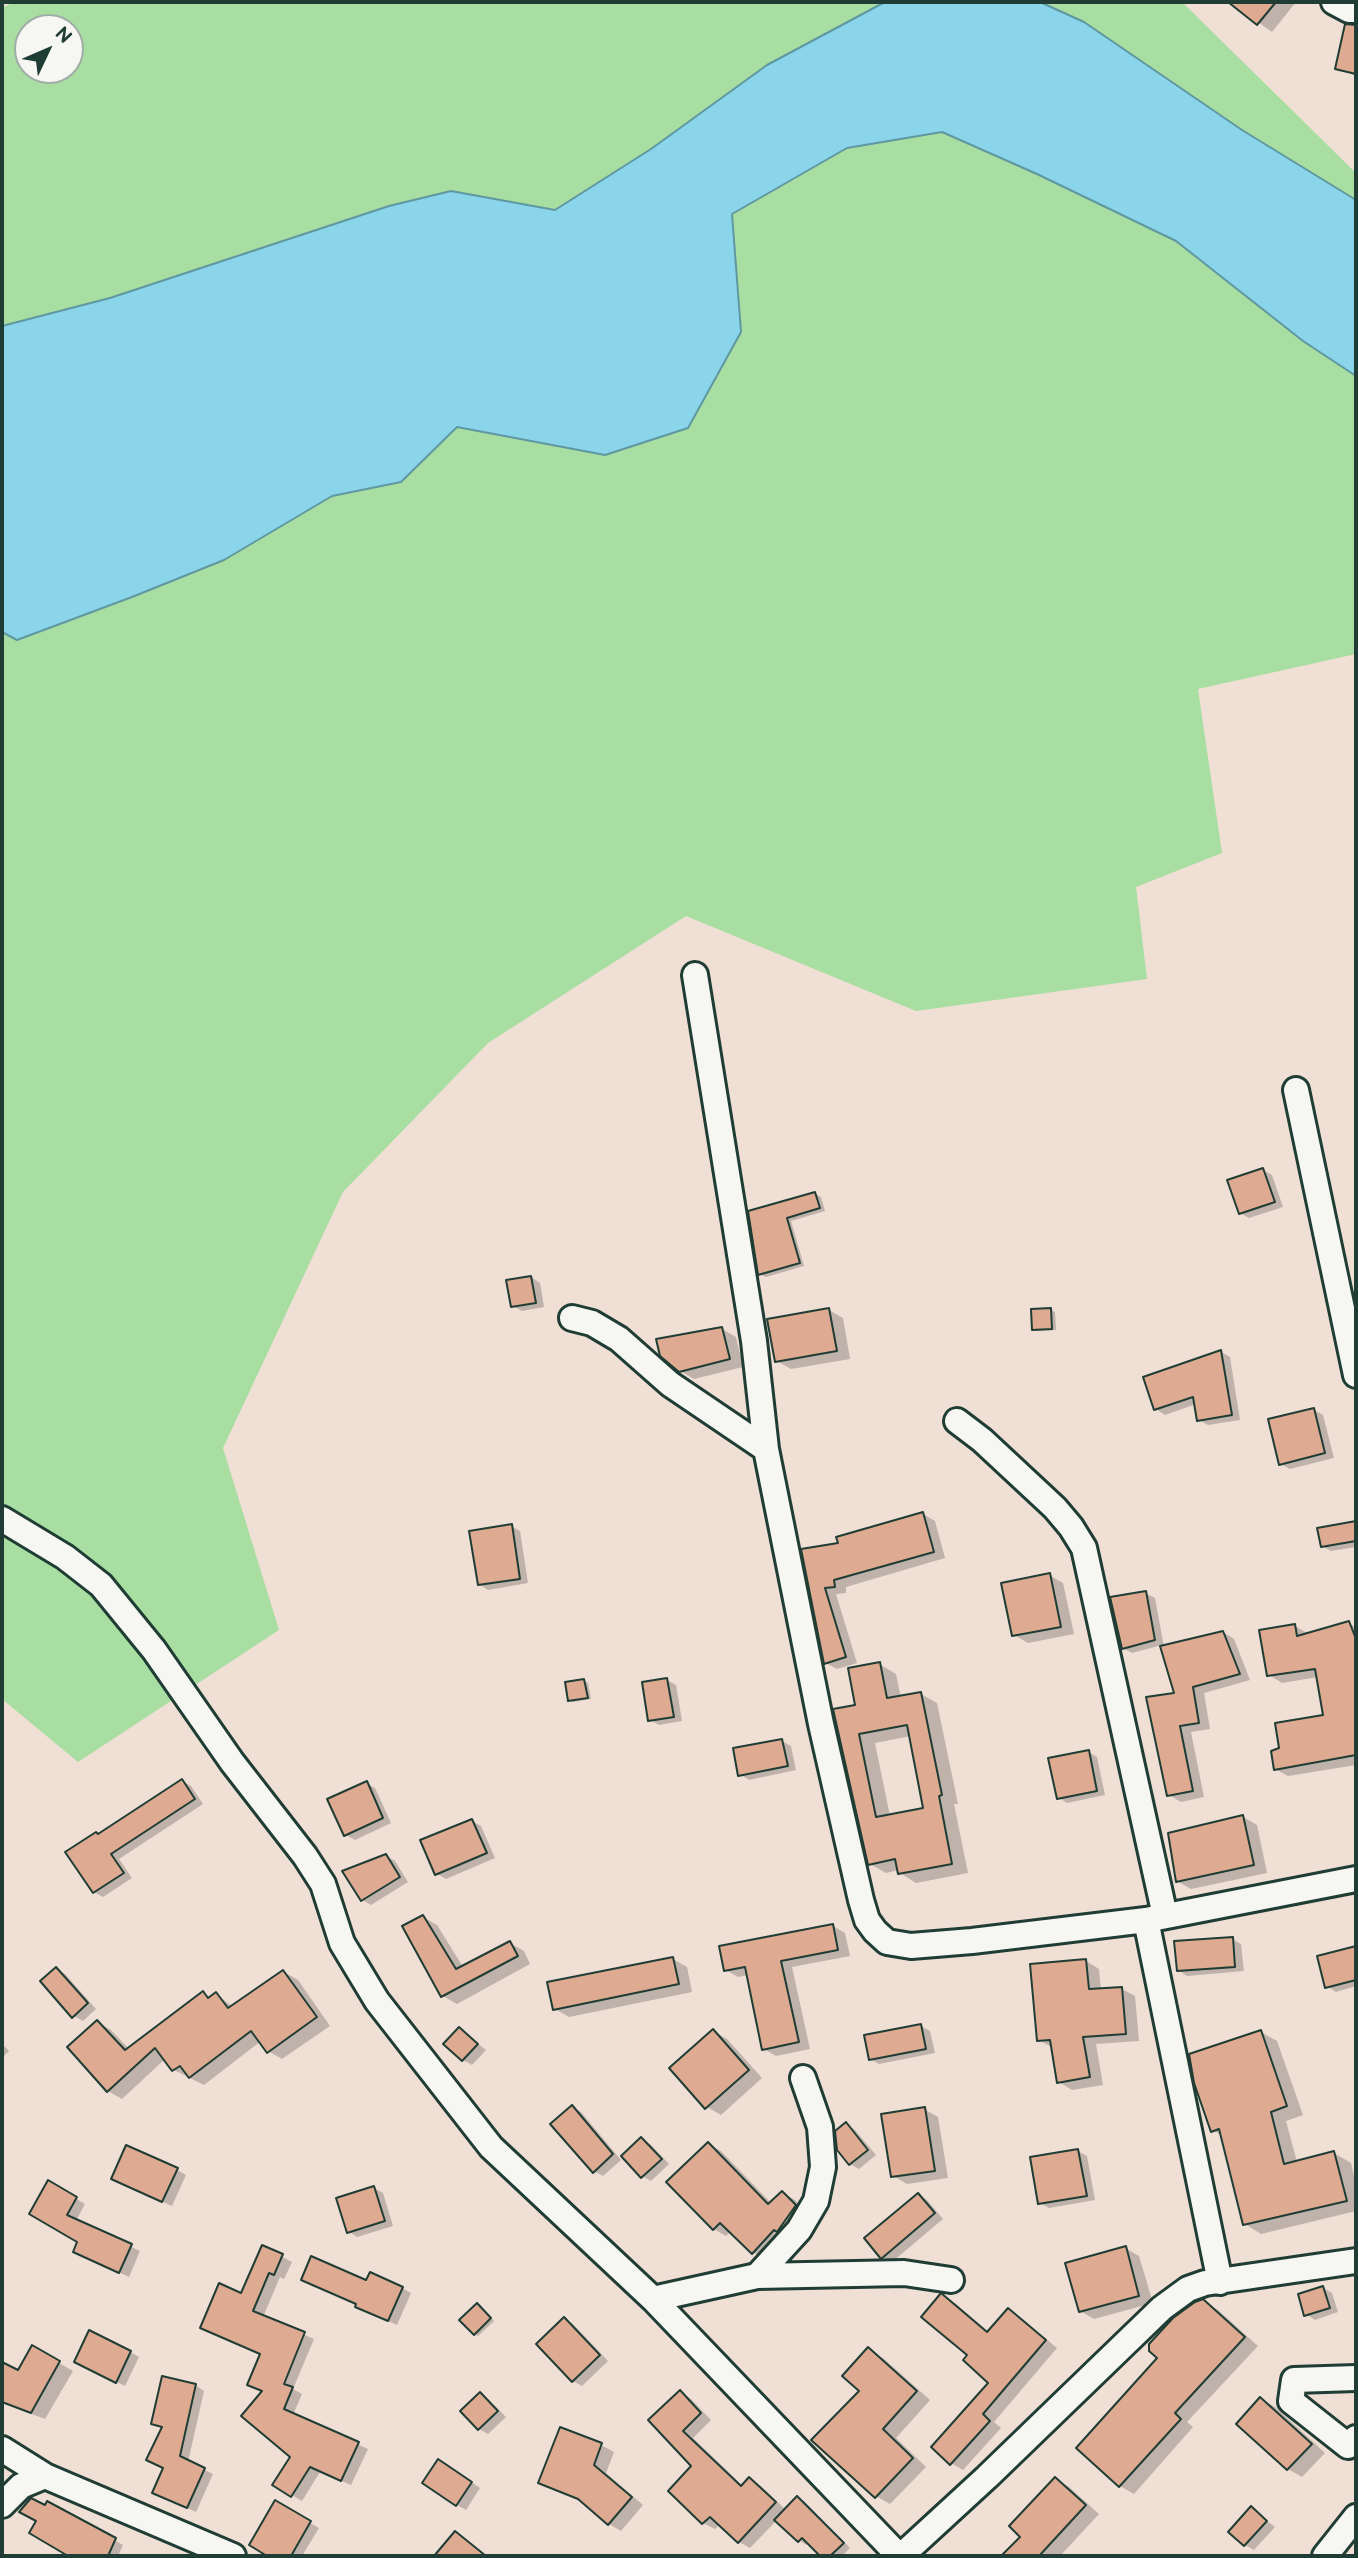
<!DOCTYPE html>
<style>
body{margin:0}
#map{position:relative;width:1358px;height:2558px;overflow:hidden;background:#efdfd5;font-family:"Balsamiq Sans",sans-serif}
canvas{display:block}
.frame{position:absolute;inset:0;border:4px solid #1f3d34;pointer-events:none}
.north{position:absolute;left:14px;top:14px;width:70px;height:70px;box-sizing:border-box;background:#f6f6f2;border:2px solid #a0aca6;border-radius:50%;rotate:46deg;font-size:19px;font-weight:700;line-height:28px;text-align:center;color:#1f3d34}
.north::after{content:'';display:block;margin:auto;width:24px;height:32px;background:#1f3d34;clip-path:polygon(50% 0,100% 100%,50% 72%,0 100%)}
</style>
<div id="map">
<canvas width="1358" height="2558"></canvas>
<div class="frame"></div>
<div class="north">N</div>
</div>
<script>
const context = document.querySelector('canvas').getContext('2d');
context.lineJoin = 'round';
function fill(path, color) { context.fillStyle = color; context.fill(path, 'evenodd'); }
const toPath = rows => new Path2D(rows.map(r => 'M' + r).join(''));
function stroke(path, color, width, dash) { context.strokeStyle = color; context.lineWidth = width; context.lineCap = dash ? 'butt' : 'round'; context.setLineDash(dash || []); context.stroke(path); }
fill(toPath([
 [14,2,1182,2,1356,173,1356,520,1354,521,1356,532,1356,654,1198,689,1222,853,1136,887,1147,979,916,1011,686,916,488,1043,343,1192,223,1448,279,1630,78,1762,2,1699,2,8],
 [28,28,70,28,70,70,28,70]
]), '#a8dea1');
const water = toPath([
 [885,2,1040,2,1084,22,1242,130,1356,200,1356,376,1303,341,1176,241,1037,174,942,132,847,148,732,214,741,332,688,428,605,455,457,427,401,482,332,496,224,560,132,597,17,640,2,632,2,326,110,298,389,206,451,191,555,210,651,149,767,65,885,2]
]);
fill(water, '#8ad5ea');
stroke(water, '#5f98a1', 2);
fill(toPath([
 [1230,2,1296,2,1272,32],
 [1346,28,1356,30,1356,76,1337,68],
 [1263,1170,1272,1175,1283,1207,1249,1218,1240,1213],
 [815,1194,821,1197,825,1211,791,1221,804,1266,766,1277,760,1274,750,1212],
 [531,1277,540,1283,544,1307,522,1311,513,1306],
 [829,1310,843,1318,850,1359,791,1369,777,1361],
 [1051,1310,1055,1312,1056,1330,1037,1331,1033,1329],
 [722,1329,736,1337,743,1367,694,1379,680,1371],
 [1221,1352,1230,1357,1240,1420,1208,1425,1199,1420,1196,1404,1165,1415,1156,1409],
 [1314,1410,1323,1415,1334,1458,1290,1469,1281,1464],
 [923,1514,935,1521,945,1558,846,1587,846,1593,836,1594,857,1663,837,1669,826,1663,803,1550,841,1544],
 [1356,1523,1356,1547,1331,1551,1322,1546,1319,1529],
 [511,1526,520,1531,528,1583,488,1590,479,1584],
 [1049,1575,1063,1583,1074,1634,1028,1643,1014,1635],
 [1145,1593,1155,1598,1164,1647,1223,1632,1234,1639,1250,1680,1204,1693,1210,1729,1191,1732,1204,1797,1181,1802,1169,1795,1176,1694,1162,1645,1132,1653,1123,1648],
 [1349,1623,1356,1628,1356,1765,1288,1776,1275,1769,1281,1750,1325,1717,1318,1677,1282,1683,1269,1675,1295,1626,1309,1634],
 [879,1664,896,1674,901,1698,921,1694,937,1703,958,1804,954,1804,968,1873,916,1883,900,1873,899,1870,886,1873,870,1864,835,1710,857,1706],
 [911,1736,925,1810,890,1816,875,1743],
 [667,1680,676,1685,682,1721,659,1725,650,1720],
 [584,1681,588,1683,591,1699,573,1702,569,1700],
 [782,1741,791,1746,796,1770,749,1780,740,1774],
 [1088,1752,1097,1757,1105,1795,1067,1803,1058,1797],
 [182,1781,191,1786,203,1804,119,1859,132,1878,103,1897,94,1892,99,1835],
 [366,1783,375,1788,391,1823,355,1840,346,1835],
 [1243,1817,1257,1825,1267,1873,1191,1889,1177,1881],
 [472,1821,481,1826,495,1858,446,1879,437,1874],
 [386,1856,395,1861,408,1882,371,1905,362,1900],
 [423,1917,437,1925,463,1967,510,1943,524,1951,530,1964,457,2004,443,1996],
 [833,1926,845,1933,850,1956,792,1967,810,2049,776,2056,764,2049,749,1975,738,1977,726,1970],
 [1232,1939,1241,1944,1244,1971,1187,1976,1178,1970],
 [1356,1948,1356,1986,1336,1992,1327,1986,1319,1957],
 [673,1959,687,1967,692,1992,569,2017,555,2009],
 [1086,1961,1099,1969,1101,1990,1122,1989,1135,1996,1139,2041,1096,2044,1103,2085,1072,2090,1059,2082,1053,2048,1039,2040],
 [56,1969,65,1974,96,2009,83,2021,74,2016],
 [284,1972,298,1980,330,2026,282,2059,268,2051,261,2041,204,2085,174,2070,165,2059,122,2099,108,2091,97,2022,111,2030,129,2049,203,1993,211,1998,216,1994,233,2007],
 [921,2026,930,2031,935,2053,879,2064,870,2059],
 [459,2029,486,2050,472,2065,463,2060],
 [713,2031,727,2039,762,2078,721,2115,707,2107],
 [1261,2032,1277,2041,1303,2115,1286,2121,1297,2162,1334,2153,1351,2163,1356,2185,1356,2211,1261,2234,1245,2224,1223,2136,1213,2130],
 [2,2044,9,2051,2,2058],
 [572,2107,581,2112,621,2160,603,2176,594,2171],
 [924,2109,938,2117,948,2178,907,2184,893,2176],
 [846,2124,855,2130,876,2155,859,2169,850,2164],
 [641,2139,650,2144,669,2164,651,2181,642,2176],
 [708,2144,721,2151,772,2204,783,2193,795,2200,808,2214,766,2260,753,2252,731,2231,726,2236,714,2229],
 [1078,2151,1087,2156,1095,2200,1049,2208,1040,2203],
 [177,2170,186,2175,172,2206,122,2183],
 [49,2183,85,2204,76,2221,140,2251,129,2277,84,2256,79,2241],
 [374,2188,383,2193,393,2226,357,2237,348,2231],
 [918,2195,927,2200,943,2219,892,2262,883,2257],
 [263,2247,292,2262,284,2279,280,2277,263,2317,314,2339,293,2389,302,2394,293,2415,368,2449,351,2485,320,2472,302,2501,275,2485,292,2456,263,2392,249,2385,262,2355,242,2295],
 [1125,2248,1139,2256,1153,2303,1094,2319,1080,2311],
 [367,2283,402,2288,411,2293,397,2325,366,2311],
 [1323,2288,1332,2293,1338,2312,1315,2320,1306,2314],
 [941,2295,955,2303,989,2332,1008,2310,1020,2317,1057,2348,994,2422,1001,2428,963,2470,951,2463,991,2382,969,2355],
 [1203,2301,1218,2310,1258,2346,1187,2422,1193,2427,1134,2494,1120,2486,1159,2358],
 [481,2308,494,2321,478,2336,475,2334],
 [564,2319,573,2324,608,2361,582,2386,573,2381],
 [33,2348,73,2371,45,2419,2,2403,2,2364,19,2372],
 [869,2350,883,2358,930,2400,896,2438,926,2467,890,2504,876,2496,862,2391],
 [130,2352,139,2357,125,2386,85,2366],
 [195,2385,204,2391,188,2462,213,2474,196,2512,163,2497,165,2468,163,2429,153,2423],
 [680,2392,691,2399,711,2420,693,2438,743,2486,750,2479,761,2486,786,2510,798,2498,805,2502,850,2548,842,2556,822,2556,808,2542,806,2545,799,2540,777,2520,750,2548,739,2542,720,2524,715,2529,703,2523,670,2491,694,2466,651,2420],
 [480,2395,489,2400,506,2417,488,2434,479,2429],
 [1261,2399,1275,2407,1325,2453,1302,2477,1288,2469,1238,2424],
 [601,2445,614,2452,606,2473,643,2505,621,2531,609,2524,584,2502,540,2482],
 [448,2466,480,2488,466,2510,457,2505],
 [1055,2479,1069,2487,1099,2514,1060,2556,1003,2556,1022,2537],
 [276,2503,319,2528,302,2556,271,2556,251,2545],
 [48,2504,123,2545,118,2556,69,2556,31,2532],
 [1251,2509,1275,2527,1254,2550,1245,2545]
]), '#0003');
const building = toPath([
 [1228,2,1276,2,1257,25,1228,2],
 [1345,24,1356,25,1356,74,1335,69,1345,24],
 [1263,1168,1275,1202,1239,1214,1227,1180,1263,1168],
 [815,1192,820,1208,787,1218,800,1263,758,1275,748,1211,815,1192],
 [531,1276,536,1303,511,1307,506,1280,531,1276],
 [829,1308,837,1351,775,1362,767,1319,829,1308],
 [1051,1308,1052,1329,1032,1330,1031,1309,1051,1308],
 [722,1327,730,1359,679,1372,660,1356,656,1339,722,1327],
 [1221,1350,1232,1415,1197,1421,1193,1397,1154,1410,1143,1377,1221,1350],
 [1314,1408,1325,1453,1279,1465,1268,1419,1314,1408],
 [923,1512,934,1552,834,1580,835,1587,825,1588,846,1657,824,1664,801,1549,838,1543,836,1537,923,1512],
 [1356,1521,1356,1541,1321,1547,1317,1528,1356,1521],
 [512,1524,520,1579,478,1585,469,1531,512,1524],
 [1050,1573,1061,1627,1012,1636,1001,1583,1050,1573],
 [1146,1591,1155,1640,1122,1649,1110,1597,1146,1591],
 [1349,1621,1356,1639,1356,1755,1274,1770,1271,1751,1279,1748,1275,1723,1323,1715,1315,1669,1267,1676,1259,1630,1295,1624,1297,1636,1349,1621],
 [1223,1631,1240,1674,1193,1687,1199,1723,1180,1726,1193,1791,1167,1796,1146,1697,1174,1693,1160,1646,1223,1631],
 [880,1662,887,1698,921,1692,942,1795,939,1796,952,1864,898,1874,895,1859,868,1865,833,1709,855,1705,848,1668,880,1662],
 [907,1725,923,1808,876,1817,859,1734,907,1725],
 [667,1678,674,1717,648,1721,642,1682,667,1678],
 [584,1679,588,1698,568,1701,565,1682,584,1679],
 [782,1739,788,1766,738,1776,733,1748,782,1739],
 [1089,1750,1097,1791,1057,1799,1048,1758,1089,1750],
 [182,1779,195,1799,111,1854,124,1873,93,1893,65,1852,96,1832,98,1834,182,1779],
 [367,1781,383,1818,344,1836,327,1799,367,1781],
 [1243,1815,1254,1865,1176,1882,1168,1833,1243,1815],
 [472,1819,487,1853,435,1875,420,1840,472,1819],
 [386,1854,400,1877,361,1901,342,1871,386,1854],
 [423,1915,456,1969,510,1941,518,1956,441,1997,402,1926,423,1915],
 [833,1924,838,1950,781,1961,799,2042,762,2050,745,1967,724,1971,719,1946,833,1924],
 [1233,1937,1235,1967,1177,1971,1174,1941,1233,1937],
 [1356,1946,1356,1980,1325,1988,1317,1956,1356,1946],
 [673,1957,679,1984,553,2010,547,1982,673,1957],
 [1086,1959,1089,1989,1122,1987,1126,2034,1083,2037,1090,2077,1057,2083,1050,2040,1037,2041,1030,1964,1086,1959],
 [56,1967,88,2003,72,2018,40,1981,56,1967],
 [283,1970,317,2017,267,2053,251,2031,189,2078,180,2066,172,2071,155,2048,107,2092,67,2047,97,2020,125,2050,203,1991,208,1998,216,1992,228,2008,283,1970],
 [921,2024,926,2049,869,2060,864,2035,921,2024],
 [459,2027,478,2044,462,2061,443,2044,459,2027],
 [713,2029,749,2070,705,2109,669,2068,713,2029],
 [1261,2030,1287,2106,1271,2112,1284,2164,1334,2151,1347,2201,1243,2225,1219,2129,1211,2132,1194,2083,1189,2054,1261,2030],
 [572,2105,613,2154,593,2173,550,2124,572,2105],
 [925,2107,935,2171,891,2177,881,2114,925,2107],
 [846,2122,868,2150,849,2165,837,2150,835,2131,846,2122],
 [641,2137,662,2159,641,2178,621,2156,641,2137],
 [708,2142,768,2204,782,2191,796,2205,777,2232,774,2230,752,2254,720,2223,713,2230,666,2182,708,2142],
 [126,2145,178,2168,162,2202,111,2179,126,2145],
 [1078,2149,1087,2196,1038,2204,1030,2157,1078,2149],
 [48,2180,77,2197,67,2215,132,2244,119,2273,73,2252,77,2242,29,2214,48,2180],
 [374,2186,385,2221,347,2233,336,2198,374,2186],
 [918,2193,935,2213,881,2259,864,2238,918,2193],
 [262,2245,283,2254,274,2275,269,2273,253,2311,305,2332,284,2384,293,2387,284,2409,359,2442,341,2481,310,2467,291,2497,272,2485,290,2457,241,2416,262,2391,247,2385,260,2354,200,2328,219,2283,241,2293,262,2245],
 [1126,2246,1139,2296,1079,2312,1065,2263,1126,2246],
 [311,2256,366,2280,370,2272,403,2287,388,2321,355,2307,356,2304,301,2280,311,2256],
 [1323,2286,1330,2308,1304,2316,1298,2294,1323,2286],
 [941,2293,987,2332,1008,2308,1046,2340,983,2414,990,2421,950,2465,931,2447,988,2383,963,2360,967,2355,921,2317,941,2293],
 [1203,2299,1245,2337,1175,2413,1181,2419,1119,2487,1076,2448,1157,2358,1149,2351,1149,2344,1173,2318,1195,2302,1203,2299],
 [477,2303,491,2318,474,2335,459,2320,477,2303],
 [564,2317,600,2355,572,2382,536,2344,564,2317],
 [89,2330,131,2351,116,2383,74,2362,89,2330],
 [32,2345,60,2361,31,2413,2,2402,2,2362,18,2370,32,2345],
 [868,2347,917,2391,883,2429,913,2458,875,2498,811,2440,859,2391,842,2376,868,2347],
 [162,2376,196,2384,180,2456,205,2468,187,2508,152,2493,163,2468,146,2460,162,2427,151,2424,162,2376],
 [680,2390,701,2413,683,2431,741,2486,749,2477,776,2502,738,2543,710,2517,702,2524,668,2491,691,2466,648,2420,680,2390],
 [480,2392,498,2411,478,2430,460,2411,480,2392],
 [1260,2397,1312,2444,1287,2470,1236,2424,1260,2397],
 [560,2427,602,2443,594,2465,632,2497,608,2525,578,2499,538,2483,560,2427],
 [438,2459,472,2482,456,2506,422,2483,438,2459],
 [1055,2477,1086,2505,1039,2556,1001,2556,1020,2537,1009,2526,1055,2477],
 [797,2496,844,2543,830,2556,820,2556,802,2538,798,2542,774,2520,797,2496],
 [31,2498,45,2505,47,2501,116,2538,108,2556,68,2556,29,2533,36,2521,19,2512,31,2498],
 [275,2500,311,2521,291,2556,267,2556,249,2545,275,2500],
 [1251,2506,1267,2521,1244,2546,1228,2532,1251,2506],
 [455,2531,486,2556,434,2556,455,2531]
]);
fill(building, '#deaa91');
stroke(building, '#1f3d34', 2);
const street = toPath([
 [1334,2,1349,10,1356,10],
 [695,975,754,1341,766,1449,821,1724,861,1900,867,1920,875,1931,887,1942,911,1946,972,1941,1146,1920,1356,1879],
 [1296,1090,1356,1375],
 [572,1318,592,1323,619,1339,670,1384,766,1449],
 [957,1421,982,1440,1055,1508,1071,1527,1084,1548,1165,1916],
 [2,1519,65,1557,101,1585,154,1650,232,1762,305,1856,323,1884,342,1943,377,2001,491,2147,653,2299,899,2556],
 [1146,1920,1220,2282],
 [757,2276,904,2273,951,2280],
 [653,2299,757,2276,799,2230,816,2201,823,2167,820,2127,803,2078],
 [1356,2378,1294,2380,1291,2401,1348,2446,1356,2438],
 [2,2449,45,2476,233,2556],
 [2,2505,21,2486,45,2476],
 [901,2556,987,2477,1162,2308,1188,2289,1205,2283,1356,2261],
 [1325,2556,1356,2517]
]);
stroke(street, '#1f3d34', 30);
stroke(street, '#f6f6f2', 24);
</script>
